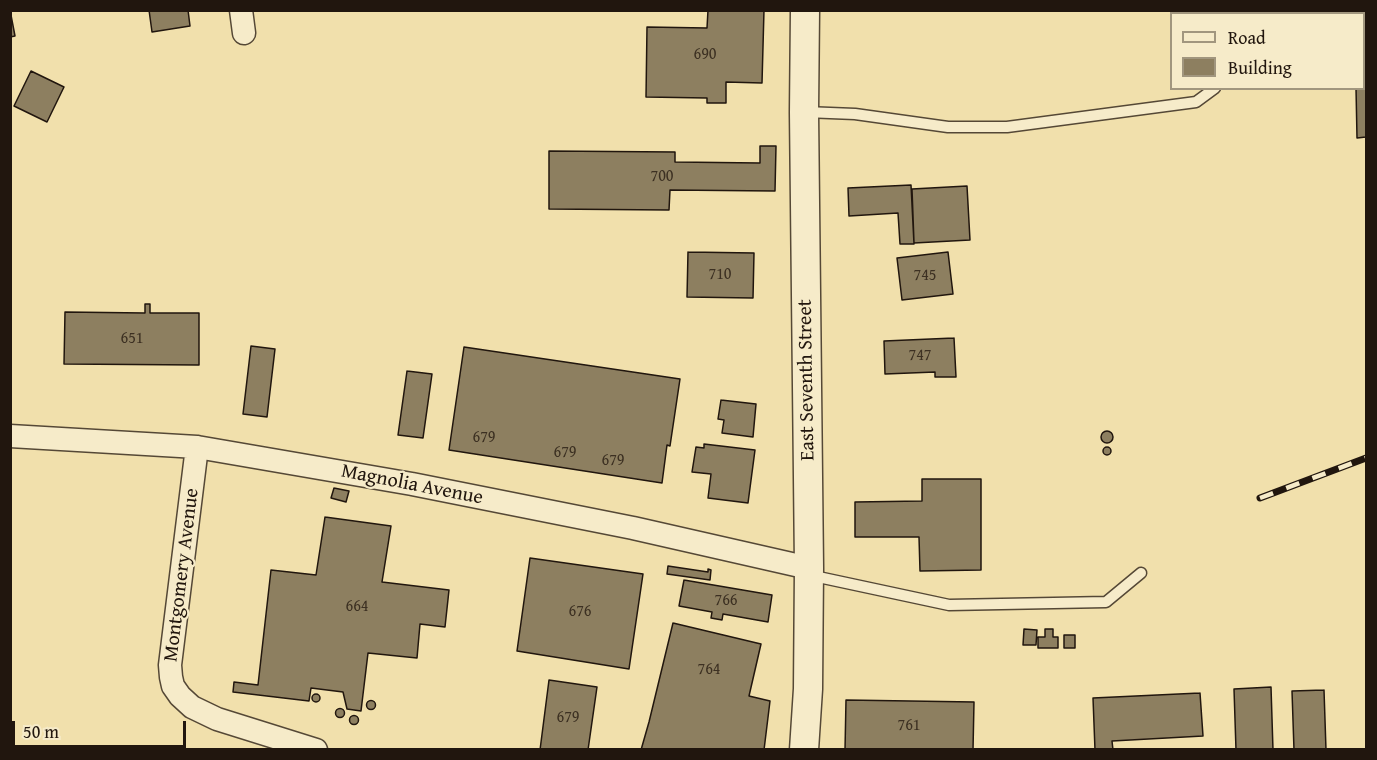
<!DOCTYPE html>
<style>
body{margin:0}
#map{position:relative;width:1377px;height:760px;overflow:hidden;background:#f1e0ac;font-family:"Gentium Book Plus",serif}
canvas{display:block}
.frame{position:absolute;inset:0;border:12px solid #21160e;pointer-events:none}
.legend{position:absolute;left:1170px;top:12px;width:195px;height:78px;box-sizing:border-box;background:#f6ebc9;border:2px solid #a1967e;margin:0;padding:8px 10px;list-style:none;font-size:18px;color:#21160e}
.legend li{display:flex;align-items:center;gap:12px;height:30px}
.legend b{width:30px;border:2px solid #a1967e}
.scale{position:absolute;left:12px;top:721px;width:174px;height:27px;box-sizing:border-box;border:3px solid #21160e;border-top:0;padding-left:8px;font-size:18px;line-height:21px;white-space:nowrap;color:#21160e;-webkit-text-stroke:4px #f6ebc9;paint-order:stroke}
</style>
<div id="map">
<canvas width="1377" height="760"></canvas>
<div class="frame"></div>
<ul class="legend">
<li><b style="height:8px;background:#f6ebc9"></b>Road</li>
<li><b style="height:16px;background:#8d7f60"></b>Building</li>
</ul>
<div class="scale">50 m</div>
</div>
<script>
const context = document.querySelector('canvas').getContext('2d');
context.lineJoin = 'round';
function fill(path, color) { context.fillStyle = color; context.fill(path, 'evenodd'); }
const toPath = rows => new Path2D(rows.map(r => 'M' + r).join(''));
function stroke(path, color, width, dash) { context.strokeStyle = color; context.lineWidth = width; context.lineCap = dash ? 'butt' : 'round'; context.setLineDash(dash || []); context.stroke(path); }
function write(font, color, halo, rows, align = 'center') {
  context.font = font + ' "Gentium Book Plus",serif'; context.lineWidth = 4.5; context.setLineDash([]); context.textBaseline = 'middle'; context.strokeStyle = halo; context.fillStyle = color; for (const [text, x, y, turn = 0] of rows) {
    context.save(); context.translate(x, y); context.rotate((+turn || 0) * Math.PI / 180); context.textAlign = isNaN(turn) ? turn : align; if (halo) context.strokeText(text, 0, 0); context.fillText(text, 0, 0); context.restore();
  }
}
const building = toPath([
 [10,10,15,36,10,37,10,10],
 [149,10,188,10,190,26,152,32,149,10],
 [708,10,764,10,762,83,726,82,726,103,707,103,707,98,646,97,647,27,707,28,708,10],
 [1272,10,1337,10,1338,14,1273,14,1272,10],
 [1355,10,1366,10,1366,137,1357,138,1356,88,1364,88,1364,14,1355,14,1355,10],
 [31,71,64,87,47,122,14,106,31,71],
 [760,146,776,146,775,191,670,190,669,210,549,209,549,151,675,152,675,162,760,163,760,146],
 [911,185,914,244,900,244,898,213,849,216,848,188,911,185],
 [967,186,970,240,914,243,912,189,967,186],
 [688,252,754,253,753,298,687,297,688,252],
 [948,252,953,294,902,300,897,258,948,252],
 [145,304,150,304,150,313,199,313,199,365,64,364,65,312,145,313,145,304],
 [954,338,956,377,935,377,935,372,885,374,884,341,954,338],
 [251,346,275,349,267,417,243,414,251,346],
 [464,347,680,379,670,446,667,445,662,483,449,450,464,347],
 [407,371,432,374,423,438,398,435,407,371],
 [721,400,756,404,753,437,722,433,724,420,718,419,721,400],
 '1101 437a6 6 0 1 1 12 0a6 6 0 1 1-12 0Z',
 [704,444,755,450,748,503,708,498,711,474,692,472,696,447,704,448,704,444],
 '1103 451a4 4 0 1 1 8 0a4 4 0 1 1-8 0Z',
 [922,479,981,479,981,570,920,571,919,537,855,537,855,502,922,501,922,479],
 [334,488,349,491,346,502,331,498,334,488],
 [325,517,391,526,382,582,449,590,445,627,420,624,417,658,368,653,361,711,347,709,343,692,311,688,309,701,233,692,234,682,258,685,271,570,316,575,325,517],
 [530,558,643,574,629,669,517,651,530,558],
 [668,566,708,572,708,569,711,570,710,580,667,574,668,566],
 [684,580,772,595,768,622,723,614,722,620,711,618,712,612,679,606,684,580],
 [673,623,761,644,749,696,770,701,764,750,641,750,649,722,673,623],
 [1024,629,1037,630,1036,645,1023,645,1024,629],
 [1045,629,1053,629,1053,637,1058,637,1058,648,1038,648,1038,637,1045,637,1045,629],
 [1064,635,1075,635,1075,648,1064,648,1064,635],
 [549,680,597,687,588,750,540,750,549,680],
 [1271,687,1273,750,1236,750,1234,689,1271,687],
 [1324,690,1326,750,1294,750,1292,691,1324,690],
 [1200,693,1203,736,1112,741,1113,750,1095,750,1093,698,1200,693],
 '312 698a4 4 0 1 1 8 0a4 4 0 1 1-8 0Z',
 [846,700,974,702,973,750,845,750,846,700],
 '366.5 705a4.5 4.5 0 1 1 9 0a4.5 4.5 0 1 1-9 0Z',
 '335.5 713a4.5 4.5 0 1 1 9 0a4.5 4.5 0 1 1-9 0Z',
 '349.5 720a4.5 4.5 0 1 1 9 0a4.5 4.5 0 1 1-9 0Z'
]);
fill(building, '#8d7f60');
stroke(building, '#21160e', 1.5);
const service = toPath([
 [1237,10,1237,14],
 [805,112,855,114,948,127,1007,127,1196,102,1215,88],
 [809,575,949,605,1106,602,1141,573]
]);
const minor = toPath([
 [241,10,244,33],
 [10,436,197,447,412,484,633,528,809,568],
 [197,447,170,665,171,677,173,686,180,696,192,707,217,719,316,750]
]);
const tertiary = toPath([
 [804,750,808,689,809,568,804,112,805,10]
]);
stroke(service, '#554836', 13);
stroke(minor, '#554836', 25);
stroke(tertiary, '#554836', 31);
stroke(service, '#f6ebc9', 10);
stroke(minor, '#f6ebc9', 22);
stroke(tertiary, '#f6ebc9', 28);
const rail = toPath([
 [1260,498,1366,458]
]);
stroke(rail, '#21160e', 7);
stroke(rail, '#f6ebc9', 4.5, [14]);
write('16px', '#3c3022', null, [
 ["690",705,55],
 ["700",662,177],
 ["710",720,275],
 ["745",925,276],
 ["651",132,339],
 ["747",920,356],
 ["679",484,438],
 ["679",565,453],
 ["679",613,461],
 ["766",726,601],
 ["664",357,607],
 ["676",580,612],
 ["764",709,670],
 ["679",568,718],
 ["761",909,726]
]);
write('20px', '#21160e', '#f6ebc9', [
 ["East Seventh Street",807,380,-91],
 ["Magnolia Avenue",412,485,11],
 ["Montgomery Avenue",182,575,-83]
]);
</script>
